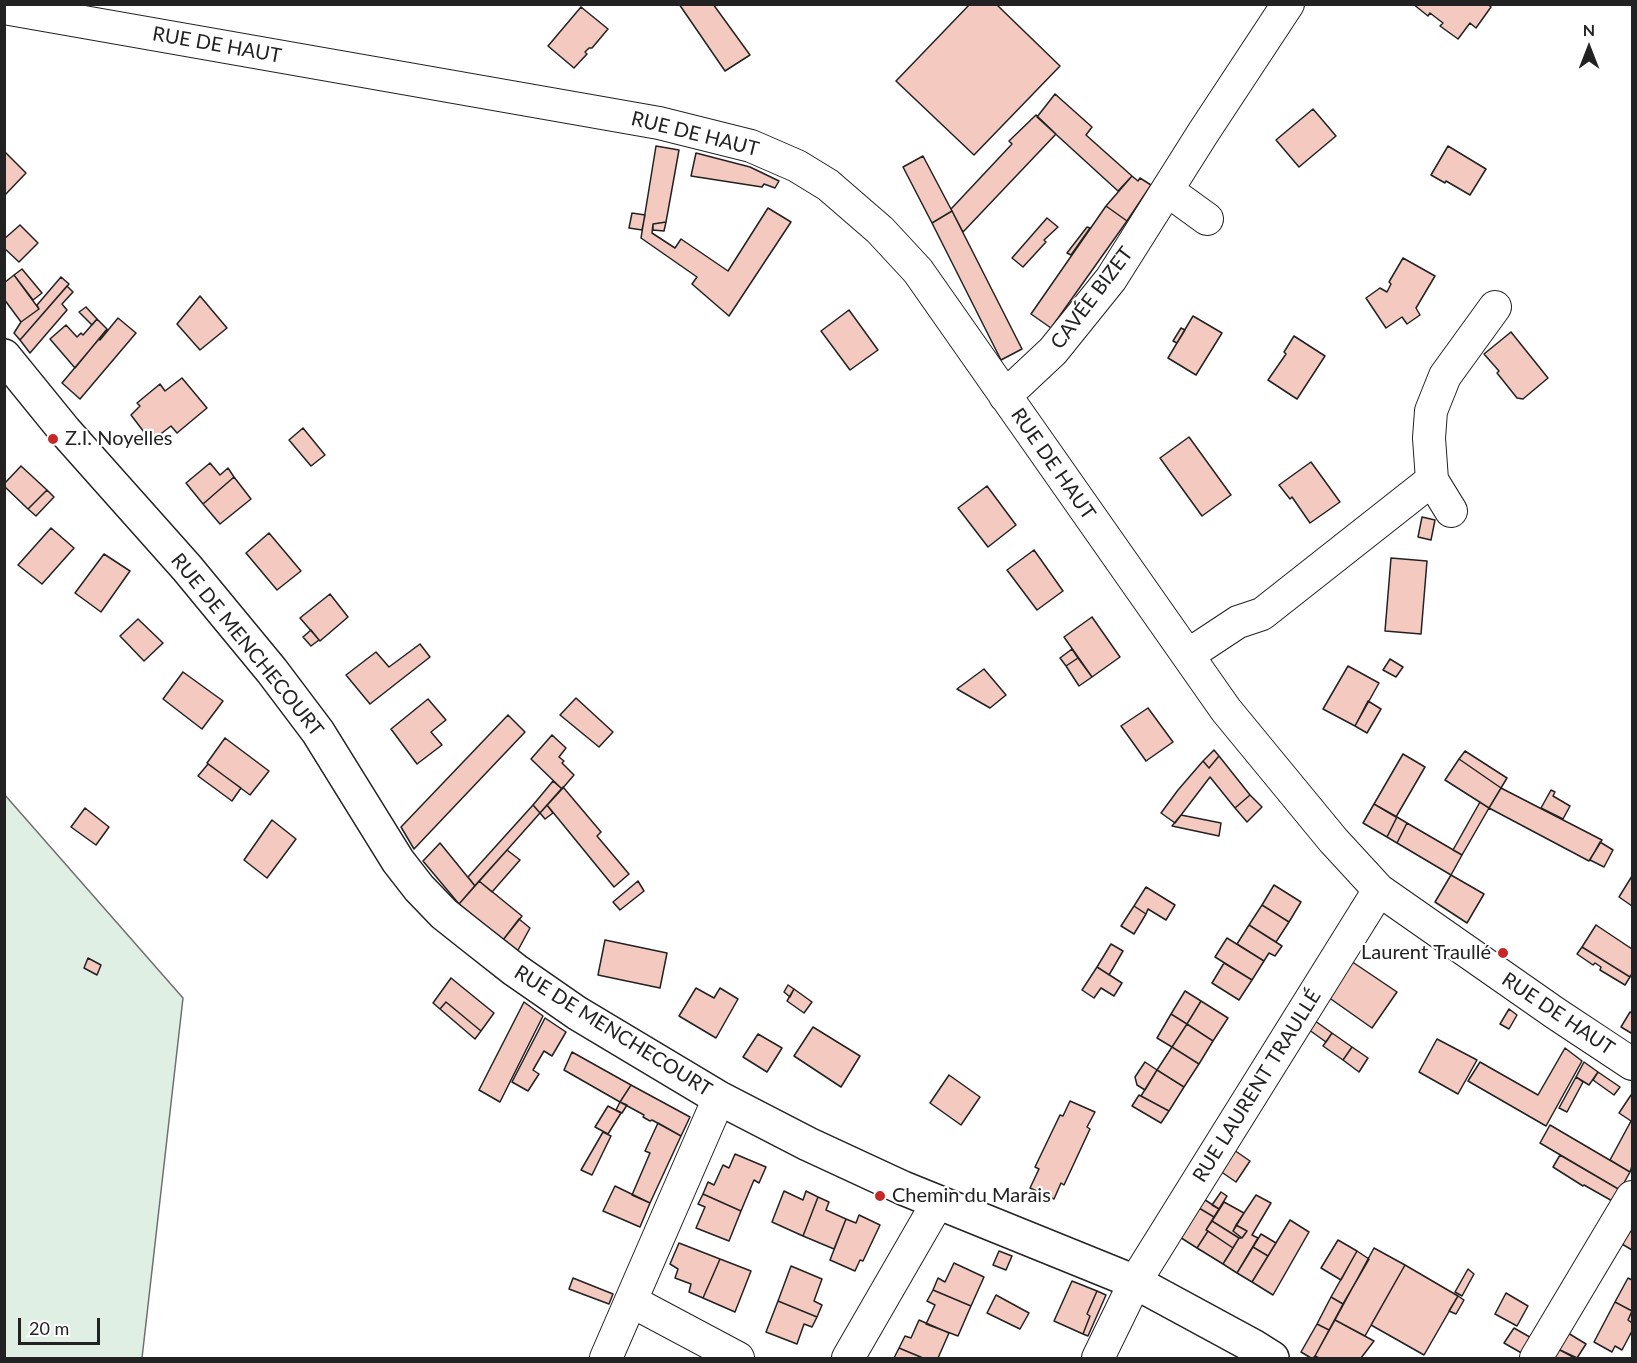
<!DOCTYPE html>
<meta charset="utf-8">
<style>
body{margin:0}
#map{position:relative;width:1637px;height:1363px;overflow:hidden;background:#fff;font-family:Lato,sans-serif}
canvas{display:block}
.frame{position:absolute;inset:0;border:6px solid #222;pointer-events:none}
.north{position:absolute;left:1559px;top:18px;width:60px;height:60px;-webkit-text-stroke:4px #fff;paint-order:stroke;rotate:0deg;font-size:16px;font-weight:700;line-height:24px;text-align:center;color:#222}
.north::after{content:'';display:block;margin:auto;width:21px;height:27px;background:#222;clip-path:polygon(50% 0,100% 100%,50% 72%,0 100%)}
.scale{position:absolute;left:18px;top:1318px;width:82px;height:27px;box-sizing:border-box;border:3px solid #222;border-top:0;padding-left:8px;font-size:18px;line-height:21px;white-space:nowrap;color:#222;-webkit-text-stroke:4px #fff;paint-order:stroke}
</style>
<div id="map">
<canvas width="1637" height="1363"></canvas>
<div class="frame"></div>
<div class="north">N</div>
<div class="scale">20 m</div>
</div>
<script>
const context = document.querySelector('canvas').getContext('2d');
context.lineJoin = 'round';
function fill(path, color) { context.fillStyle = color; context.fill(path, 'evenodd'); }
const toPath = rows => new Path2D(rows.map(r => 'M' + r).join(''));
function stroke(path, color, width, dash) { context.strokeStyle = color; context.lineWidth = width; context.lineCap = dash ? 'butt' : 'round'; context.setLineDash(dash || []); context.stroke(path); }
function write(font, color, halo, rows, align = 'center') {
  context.font = font + ' Lato,sans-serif'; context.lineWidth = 4.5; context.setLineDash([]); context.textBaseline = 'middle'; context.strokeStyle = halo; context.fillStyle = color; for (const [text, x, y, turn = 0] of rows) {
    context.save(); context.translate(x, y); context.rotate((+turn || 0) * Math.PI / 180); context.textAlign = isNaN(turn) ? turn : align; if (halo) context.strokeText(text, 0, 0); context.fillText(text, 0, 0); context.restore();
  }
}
const green = toPath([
 [4,794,183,998,142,1358,5,1358,4,794]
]);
fill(green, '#e0efe3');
stroke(green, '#6f6f6f', 1.5);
const building = toPath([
 [679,4,713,4,750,55,725,71,679,4],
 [970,4,996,4,1060,66,974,155,896,81,970,4],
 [1413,4,1488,4,1491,7,1476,28,1470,23,1458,39,1440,26,1443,23,1430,13,1428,16,1413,4],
 [581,7,608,29,592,48,589,48,585,52,587,54,574,68,548,46,581,7],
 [1055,94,1092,127,1086,135,1132,176,1118,191,1037,117,1055,94],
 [1313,109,1336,136,1299,167,1276,140,1313,109],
 [1036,115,1056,134,963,232,951,209,1012,144,1009,141,1036,115],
 [656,146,679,150,666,222,653,224,652,233,675,248,681,239,728,271,768,208,791,222,729,316,692,284,697,277,641,238,656,146],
 [1448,146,1486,169,1470,195,1446,181,1445,183,1431,175,1448,146],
 [4,151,26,173,4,196,4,151],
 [696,153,750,167,779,181,775,188,764,184,762,187,691,176,696,153],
 [923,156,952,211,932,223,903,167,923,156],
 [1132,176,1138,181,1140,178,1151,185,1127,221,1106,206,1132,176],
 [1106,206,1127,221,1051,328,1031,314,1106,206],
 [952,211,1022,349,1001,360,932,223,952,211],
 [632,213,645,215,642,230,629,228,632,213],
 [1047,218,1058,227,1044,240,1046,242,1023,267,1012,258,1047,218],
 [666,222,664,231,653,230,653,224,666,222],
 [20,225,38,243,19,262,4,248,4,239,20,225],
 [1087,227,1090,228,1071,255,1067,253,1087,227],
 [1403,258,1435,276,1416,308,1420,315,1407,324,1402,317,1386,328,1366,298,1380,288,1387,292,1391,284,1389,282,1403,258],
 [22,269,42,293,33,300,14,275,22,269],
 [14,275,39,309,21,322,4,299,4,283,14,275],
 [61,277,69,284,20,340,14,333,21,322,39,309,37,305,61,277],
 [67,286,73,292,62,304,67,310,30,353,20,340,67,286],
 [200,296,227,328,200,350,177,324,200,296],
 [86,307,97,319,92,325,79,312,86,307],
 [849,310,878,350,850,370,821,331,849,310],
 [1193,316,1222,333,1196,375,1168,358,1193,316],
 [118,318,136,333,80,399,62,383,99,339,100,340,118,318],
 [97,319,107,329,75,368,50,339,66,325,77,337,81,333,83,335,97,319],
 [1181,328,1185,330,1177,343,1173,341,1181,328],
 [1511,332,1548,378,1523,399,1517,398,1497,373,1499,371,1484,354,1511,332],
 [1294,336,1325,356,1297,399,1268,380,1286,354,1284,352,1294,336],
 [182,378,207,408,177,433,171,426,149,443,145,439,147,436,131,415,140,406,137,403,160,384,165,391,182,378],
 [303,428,325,455,311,466,289,440,303,428],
 [1189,437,1231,495,1202,516,1160,458,1189,437],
 [1311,462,1340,502,1310,523,1292,497,1290,499,1279,485,1311,462],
 [210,463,220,475,228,468,234,477,203,504,186,483,210,463],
 [21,466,47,490,28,509,4,486,4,484,21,466],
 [234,477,251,499,220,524,203,504,234,477],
 [987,486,1016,525,988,547,958,508,987,486],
 [47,490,54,497,36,516,28,509,47,490],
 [1422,517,1435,520,1431,540,1418,537,1422,517],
 [51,528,74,548,42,584,18,565,51,528],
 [269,533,301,571,277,590,246,553,269,533],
 [1034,550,1063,591,1037,610,1007,570,1034,550],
 [104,554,130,571,101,612,75,593,104,554],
 [1391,558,1427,561,1421,634,1385,631,1391,558],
 [330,594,348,617,320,641,300,618,330,594],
 [1092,617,1120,657,1092,677,1064,637,1092,617],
 [138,619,163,643,144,661,120,636,138,619],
 [311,630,319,640,311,646,303,637,311,630],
 [420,644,430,657,370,704,346,675,376,652,389,667,420,644],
 [1072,649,1078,658,1066,666,1060,658,1072,649],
 [1078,658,1092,677,1079,686,1066,666,1078,658],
 [1390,659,1403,667,1396,677,1383,670,1390,659],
 [1348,666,1379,683,1355,726,1323,709,1348,666],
 [984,669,1006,695,990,708,957,689,984,669],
 [183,672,223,701,202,729,163,699,183,672],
 [576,698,613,732,599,747,560,715,576,698],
 [428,699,446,720,431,732,442,745,417,764,391,729,428,699],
 [1368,701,1381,709,1367,733,1355,726,1368,701],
 [1148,708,1173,742,1146,761,1121,726,1148,708],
 [508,715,525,732,414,849,401,827,508,715],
 [552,735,566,748,559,757,564,761,562,763,574,775,562,789,531,759,552,735],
 [225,738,269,771,250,795,207,763,225,738],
 [1214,750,1219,756,1209,768,1203,761,1214,750],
 [1465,751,1507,778,1501,788,1459,759,1465,751],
 [1403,754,1425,767,1396,817,1374,804,1403,754],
 [1219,756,1250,795,1235,808,1210,777,1175,823,1161,813,1178,790,1203,761,1209,768,1219,756],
 [1459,759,1501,788,1489,808,1445,780,1459,759],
 [208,764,241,788,232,801,198,776,208,764],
 [553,781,562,789,540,813,533,805,553,781],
 [563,787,601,832,597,836,629,874,614,887,547,805,563,787],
 [1501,788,1602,840,1589,861,1489,808,1501,788],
 [1551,790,1555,792,1553,796,1570,806,1563,819,1541,808,1551,790],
 [1250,795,1262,807,1247,822,1235,808,1250,795],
 [1480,802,1489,808,1462,855,1453,850,1480,802],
 [1374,804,1397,817,1387,837,1363,823,1374,804],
 [533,805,540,813,475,886,468,877,533,805],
 [547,805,553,813,545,819,540,813,547,805],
 [85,808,109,827,96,845,71,827,85,808],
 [1181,815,1221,823,1219,836,1172,826,1181,815],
 [1397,817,1407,823,1397,843,1387,837,1397,817],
 [272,820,296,839,267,878,244,860,272,820],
 [1407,823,1462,855,1451,875,1397,843,1407,823],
 [1600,842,1613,850,1604,867,1590,860,1600,842],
 [440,843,475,886,459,904,423,861,440,843],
 [507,850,520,860,492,892,479,881,507,850],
 [1451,875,1484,894,1467,923,1435,902,1451,875],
 [1632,876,1632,906,1619,897,1632,876],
 [479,881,522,916,503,940,459,904,479,881],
 [638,881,644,891,620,910,613,902,638,881],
 [1274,885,1301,902,1289,922,1262,905,1274,885],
 [1146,887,1175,905,1166,920,1148,909,1146,914,1134,906,1146,887],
 [1262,905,1289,922,1276,942,1249,925,1262,905],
 [1134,906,1146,914,1134,934,1121,926,1134,906],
 [519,919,530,928,517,952,503,940,519,919],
 [1249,925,1282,946,1275,956,1269,953,1264,961,1237,944,1249,925],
 [1596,925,1632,949,1632,973,1630,977,1582,947,1596,925],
 [1227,938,1264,961,1252,980,1215,957,1227,938],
 [605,940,667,953,660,988,598,975,605,940],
 [1111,944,1123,951,1109,975,1097,967,1111,944],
 [1582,947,1630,977,1625,985,1600,970,1601,967,1595,963,1593,965,1577,954,1582,947],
 [88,958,101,965,97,975,84,968,88,958],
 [1351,961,1397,992,1372,1028,1328,997,1351,961],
 [1224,963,1252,980,1239,1000,1212,983,1224,963],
 [1097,967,1122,983,1114,996,1101,988,1094,998,1082,990,1097,967],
 [451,978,494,1013,481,1031,446,1002,440,1009,433,1003,451,978],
 [788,985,794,989,790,997,784,992,788,985],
 [696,988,714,998,720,988,738,999,716,1038,679,1016,696,988],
 [794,989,812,1002,804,1013,787,1001,794,989],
 [1185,991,1201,1001,1187,1024,1171,1014,1185,991],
 [1201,1001,1228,1018,1213,1041,1187,1024,1201,1001],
 [446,1002,481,1031,475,1039,440,1009,446,1002],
 [524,1002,543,1016,500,1102,479,1090,524,1002],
 [1509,1009,1517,1015,1509,1029,1500,1024,1509,1009],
 [1630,1012,1632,1013,1632,1031,1631,1033,1621,1027,1630,1012],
 [1171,1014,1187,1024,1172,1047,1157,1038,1171,1014],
 [545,1018,566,1032,552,1056,544,1051,533,1070,539,1074,528,1091,512,1082,545,1018],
 [1311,1018,1332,1033,1326,1042,1305,1027,1311,1018],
 [1187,1024,1213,1041,1199,1064,1172,1047,1187,1024],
 [813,1027,860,1056,841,1087,794,1056,813,1027],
 [1332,1033,1352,1047,1343,1060,1323,1046,1332,1033],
 [758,1034,782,1048,767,1072,743,1057,758,1034],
 [1437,1039,1477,1060,1458,1094,1419,1072,1437,1039],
 [1172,1047,1199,1064,1184,1087,1157,1070,1172,1047],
 [1352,1047,1368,1058,1359,1072,1343,1060,1352,1047],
 [1565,1048,1582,1061,1546,1126,1468,1081,1480,1062,1538,1095,1565,1048],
 [572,1052,631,1085,620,1102,564,1070,572,1052],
 [1145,1062,1157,1070,1145,1090,1137,1085,1135,1077,1145,1062],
 [1584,1062,1598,1072,1589,1085,1576,1077,1584,1062],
 [1157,1070,1184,1087,1169,1111,1141,1096,1157,1070],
 [1598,1072,1620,1087,1614,1095,1593,1080,1598,1072],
 [949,1075,980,1097,961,1125,930,1103,949,1075],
 [1576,1077,1583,1082,1567,1112,1559,1108,1576,1077],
 [631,1085,690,1117,681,1136,652,1120,650,1121,643,1117,644,1115,620,1102,631,1085],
 [1139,1095,1169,1111,1161,1123,1132,1106,1139,1095],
 [1631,1095,1632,1096,1632,1166,1630,1172,1610,1160,1631,1121,1619,1113,1631,1095],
 [1070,1101,1095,1112,1087,1127,1090,1129,1064,1185,1061,1183,1054,1199,1030,1188,1039,1169,1035,1167,1060,1115,1063,1116,1070,1101],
 [620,1102,627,1105,622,1113,616,1110,620,1102],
 [608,1106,621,1113,608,1134,595,1127,608,1106],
 [658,1123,681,1136,650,1203,632,1195,650,1153,645,1151,658,1123],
 [1550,1125,1630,1172,1620,1190,1540,1143,1550,1125],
 [603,1132,611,1136,592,1175,581,1170,603,1132],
 [1234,1150,1250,1161,1236,1182,1220,1171,1234,1150],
 [735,1154,766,1167,759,1183,754,1180,741,1211,703,1194,708,1182,714,1185,723,1165,729,1168,735,1154],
 [1560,1155,1620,1190,1614,1202,1584,1185,1583,1186,1553,1167,1560,1155],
 [615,1186,650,1203,640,1227,603,1211,615,1186],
 [784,1191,803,1200,806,1191,818,1197,803,1236,772,1222,784,1191],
 [1221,1192,1227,1196,1219,1209,1212,1205,1221,1192],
 [703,1194,741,1211,729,1241,696,1228,705,1207,698,1204,703,1194],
 [1256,1195,1271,1203,1252,1235,1258,1238,1237,1273,1223,1264,1239,1238,1242,1238,1247,1231,1236,1225,1256,1195],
 [1199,1196,1219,1209,1214,1217,1194,1205,1199,1196],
 [818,1197,829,1202,826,1210,846,1219,834,1249,803,1236,818,1197],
 [1224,1202,1244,1213,1233,1231,1242,1238,1239,1238,1212,1221,1224,1202],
 [1194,1205,1214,1217,1206,1230,1208,1231,1197,1248,1175,1234,1194,1205],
 [859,1215,880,1225,863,1261,860,1260,855,1271,830,1260,846,1219,856,1223,859,1215],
 [1290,1220,1309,1232,1273,1295,1252,1282,1290,1220],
 [1212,1221,1239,1238,1233,1248,1206,1230,1212,1221],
 [1236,1225,1247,1231,1242,1238,1233,1231,1236,1225],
 [1208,1231,1233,1248,1223,1264,1197,1248,1208,1231],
 [1630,1231,1632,1232,1632,1250,1622,1244,1630,1231],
 [1261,1234,1276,1243,1268,1256,1253,1247,1261,1234],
 [1338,1240,1357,1251,1341,1280,1321,1268,1338,1240],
 [679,1243,720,1259,703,1298,689,1292,691,1284,675,1278,678,1269,670,1264,679,1243],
 [1253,1247,1268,1256,1252,1282,1237,1273,1253,1247],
 [1374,1248,1405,1265,1365,1336,1335,1320,1374,1248],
 [999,1251,1012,1256,1006,1270,993,1265,999,1251],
 [1357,1251,1369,1259,1343,1304,1331,1297,1357,1251],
 [720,1259,751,1271,735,1312,703,1298,720,1259],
 [954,1263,984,1277,971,1306,933,1290,938,1278,945,1282,954,1263],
 [1405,1265,1458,1296,1424,1355,1371,1325,1405,1265],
 [791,1266,822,1279,814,1301,822,1305,817,1317,778,1301,791,1266],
 [1468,1269,1474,1274,1462,1296,1455,1292,1468,1269],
 [573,1278,613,1294,609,1304,569,1289,573,1278],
 [1628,1278,1632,1280,1632,1323,1628,1320,1632,1311,1615,1302,1628,1278],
 [1072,1281,1097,1291,1087,1314,1090,1316,1083,1334,1054,1321,1072,1281],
 [933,1290,971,1306,958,1336,926,1324,935,1305,927,1301,933,1290],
 [1097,1291,1106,1295,1088,1336,1083,1334,1090,1316,1087,1314,1097,1291],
 [1506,1293,1528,1306,1517,1326,1495,1314,1506,1293],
 [996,1295,1029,1313,1020,1329,987,1313,996,1295],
 [1458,1296,1464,1300,1456,1314,1449,1311,1458,1296],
 [1331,1297,1343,1304,1329,1330,1317,1324,1331,1297],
 [778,1301,817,1317,812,1327,804,1324,797,1344,766,1332,778,1301],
 [1615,1302,1632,1311,1628,1320,1632,1323,1632,1331,1622,1350,1615,1346,1612,1352,1594,1342,1615,1302],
 [919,1320,949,1333,938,1358,923,1358,899,1348,905,1336,911,1338,919,1320],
 [1335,1320,1374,1341,1361,1358,1319,1358,1315,1356,1335,1320],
 [1317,1324,1329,1330,1315,1356,1313,1358,1311,1358,1301,1352,1317,1324],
 [1514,1328,1535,1340,1525,1355,1504,1343,1514,1328],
 [1568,1333,1586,1344,1577,1358,1558,1349,1568,1333],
 [899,1348,923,1358,894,1358,899,1348],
 [1558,1349,1575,1358,1552,1358,1558,1349]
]);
fill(building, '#f3c9c0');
stroke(building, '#222', 1.5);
const minor = toPath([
 [4,8,659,123,751,146,797,166,828,185,880,230,918,271,1226,710,1333,840,1379,890,1555,1013,1632,1064],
 [1167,190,1207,219],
 [1005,396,1053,351,1111,279,1203,133,1288,4],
 [1451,511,1432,480,1429,438,1431,411,1445,376,1495,307],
 [1188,655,1238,622,1262,614,1432,480],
 [631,1301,738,1358],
 [606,1358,719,1098],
 [848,1358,938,1202],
 [1098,1358,1135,1282,1379,890],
 [1536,1358,1632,1197]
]);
const major = toPath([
 [4,356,65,431,187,568,272,671,318,732,398,861,419,888,444,914,473,937,515,970,577,1013,719,1098,808,1144,903,1188,1135,1282,1253,1346,1272,1358]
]);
stroke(minor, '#222', 34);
stroke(major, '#222', 36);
stroke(minor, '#fff', 32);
stroke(major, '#fff', 33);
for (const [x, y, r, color] of [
 [53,439,6,"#c62828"],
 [1503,953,6,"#c62828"],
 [880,1196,6,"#c62828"]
]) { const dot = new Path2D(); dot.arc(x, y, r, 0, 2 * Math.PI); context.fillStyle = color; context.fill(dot); stroke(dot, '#fff', 2); }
write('20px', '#222', '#fff', [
 ["RUE DE HAUT",217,45,10],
 ["RUE DE HAUT",695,134,14],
 ["CAVÉE BIZET",1092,298,-53],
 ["RUE DE HAUT",1053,464,55],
 ["RUE DE MENCHECOURT",247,645,51],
 ["RUE DE HAUT",1558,1014,34],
 ["RUE DE MENCHECOURT",613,1031,32],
 ["RUE LAURENT TRAULLÉ",1257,1086,-58]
]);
write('20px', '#222', '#fff', [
 ["Z.I. Noyelles",65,439],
 ["Laurent Traullé",1491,953,"right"],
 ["Chemin du Marais",892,1196]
], 'left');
</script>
